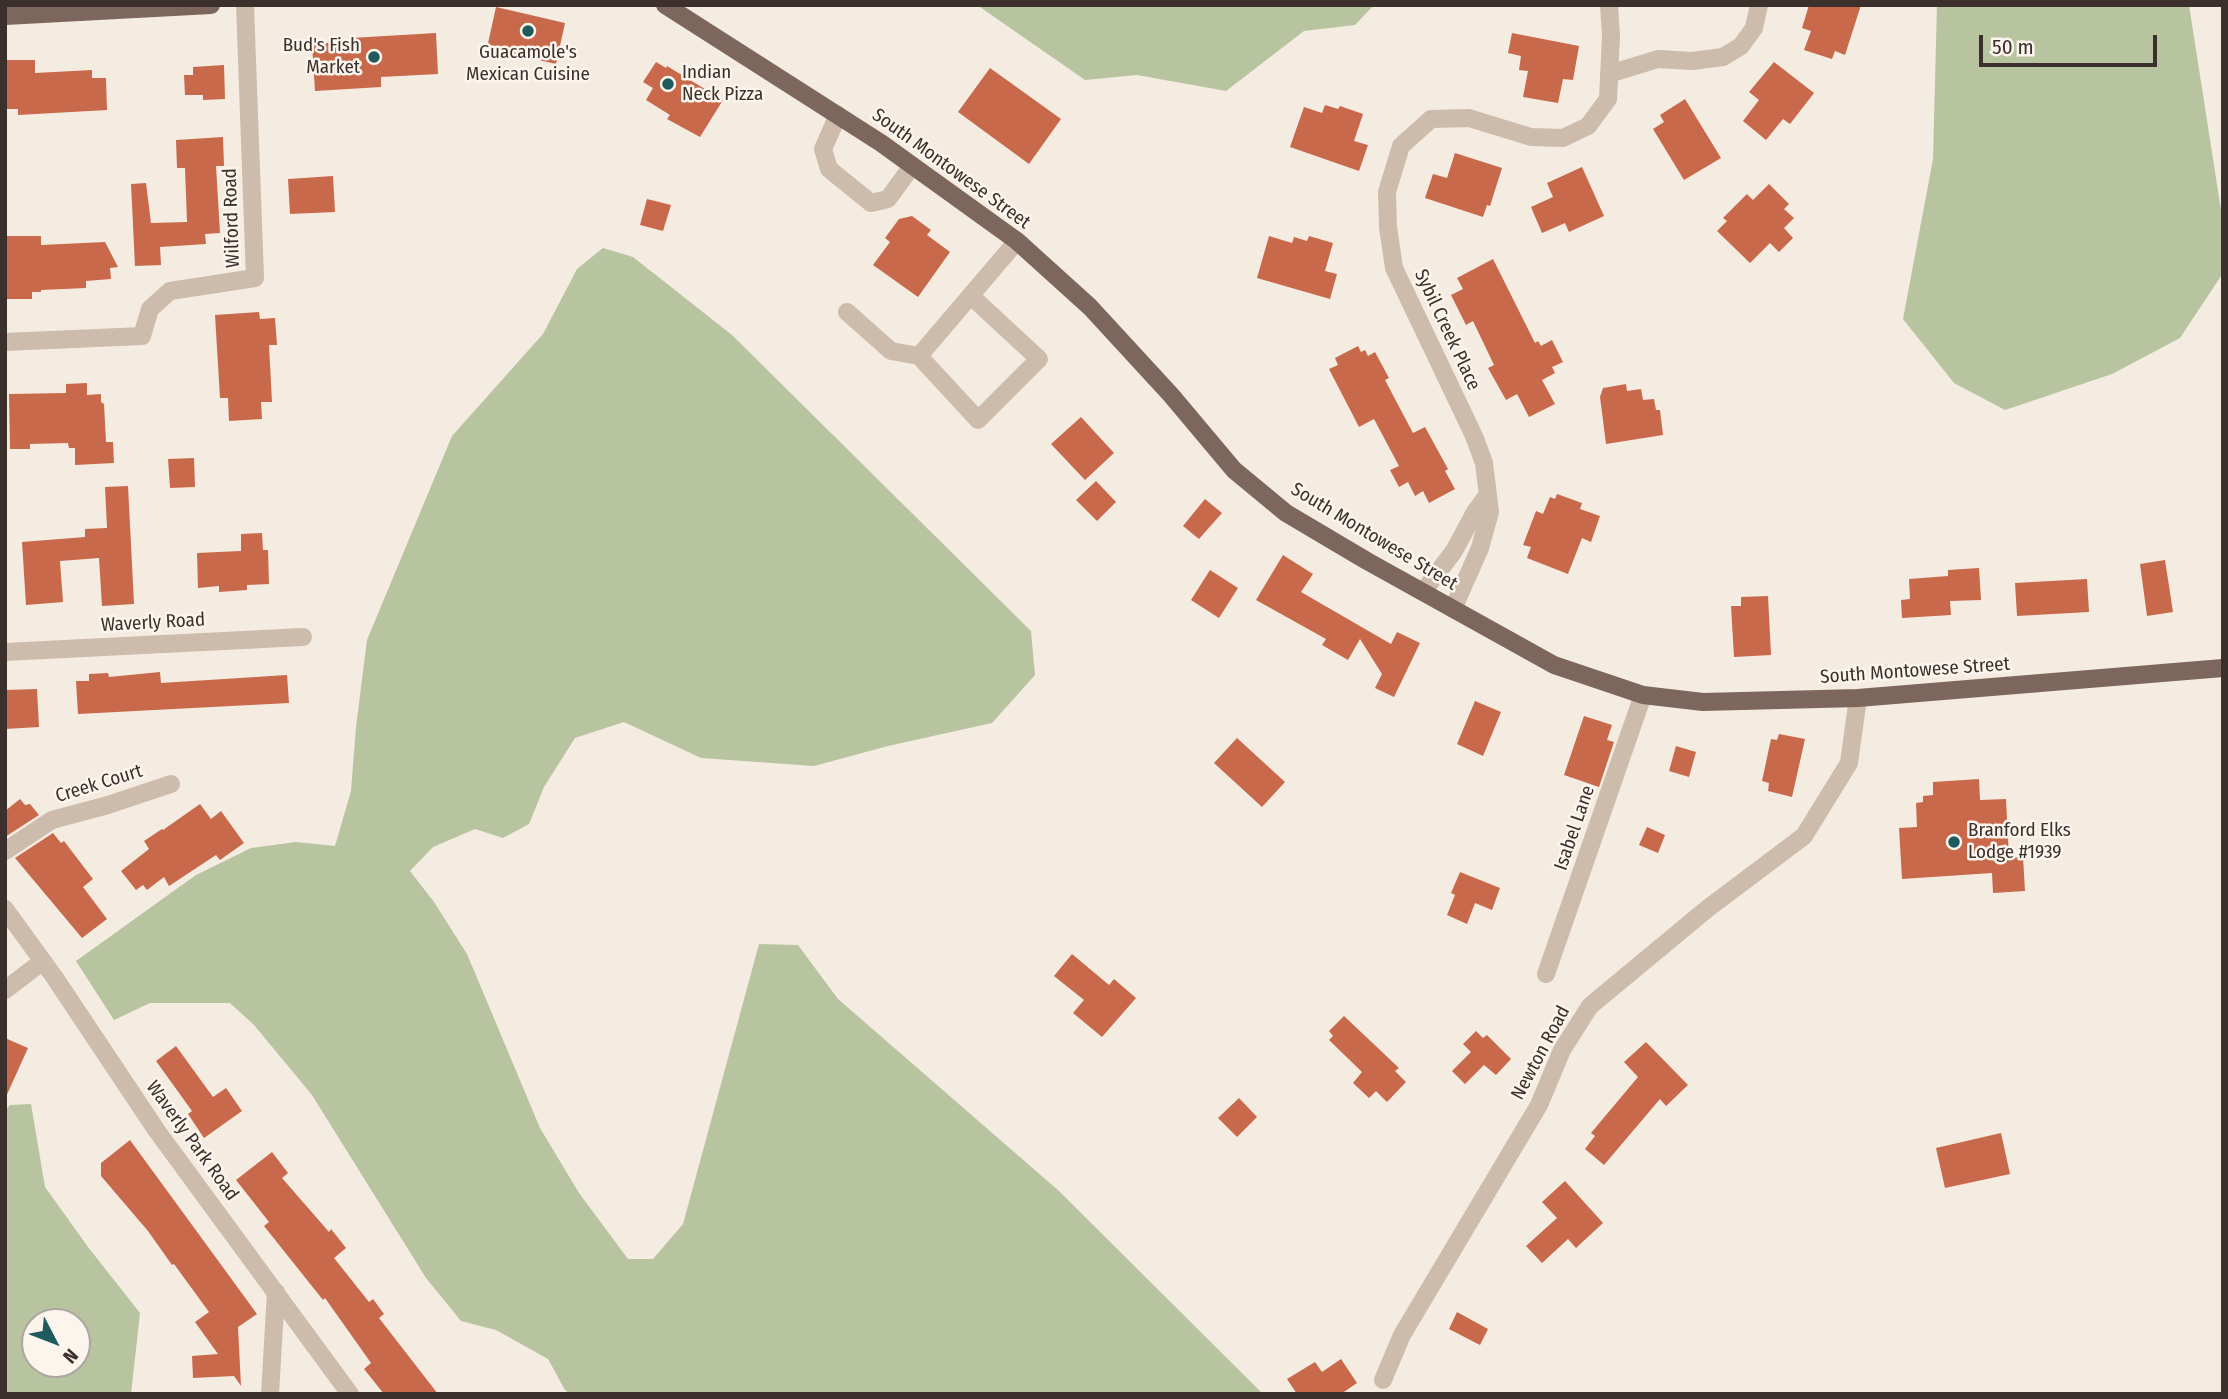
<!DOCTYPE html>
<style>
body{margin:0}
#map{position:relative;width:2228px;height:1399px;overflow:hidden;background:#f4ebe1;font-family:"Fira Sans Condensed",sans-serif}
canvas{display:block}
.frame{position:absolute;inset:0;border:7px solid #3b302b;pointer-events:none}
.north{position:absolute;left:21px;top:1308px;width:70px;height:70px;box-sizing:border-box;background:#fbf5ee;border:2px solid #aea6a0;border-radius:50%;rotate:132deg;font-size:19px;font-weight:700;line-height:28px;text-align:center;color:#3b302b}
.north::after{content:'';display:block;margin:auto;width:24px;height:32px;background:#1f5a5e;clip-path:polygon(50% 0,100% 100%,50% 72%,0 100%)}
.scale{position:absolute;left:1979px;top:35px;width:178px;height:32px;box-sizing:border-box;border:4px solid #3b302b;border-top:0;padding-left:9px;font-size:21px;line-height:24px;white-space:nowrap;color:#3b302b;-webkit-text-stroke:5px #fbf5ee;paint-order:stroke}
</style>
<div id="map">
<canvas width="2228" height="1399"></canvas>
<div class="frame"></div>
<div class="north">N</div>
<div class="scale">50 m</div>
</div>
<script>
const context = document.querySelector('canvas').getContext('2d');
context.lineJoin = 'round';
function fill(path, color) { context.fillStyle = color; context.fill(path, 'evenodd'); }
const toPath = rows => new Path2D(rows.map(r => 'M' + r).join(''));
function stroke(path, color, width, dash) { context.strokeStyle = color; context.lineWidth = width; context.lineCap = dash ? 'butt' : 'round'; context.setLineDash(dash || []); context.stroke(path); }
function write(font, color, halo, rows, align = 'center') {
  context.font = font + ' "Fira Sans Condensed",sans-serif'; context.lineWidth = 5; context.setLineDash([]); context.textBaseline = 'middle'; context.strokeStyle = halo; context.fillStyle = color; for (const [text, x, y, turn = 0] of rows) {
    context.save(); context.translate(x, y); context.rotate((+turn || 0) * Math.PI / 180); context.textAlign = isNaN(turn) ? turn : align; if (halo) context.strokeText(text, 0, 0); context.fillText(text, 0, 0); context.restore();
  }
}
fill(toPath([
 [977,5,1374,5,1355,25,1304,31,1226,91,1137,75,1085,80],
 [1937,5,2189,5,2223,223,2223,273,2180,338,2112,374,2005,410,1954,383,1903,319,1933,159],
 [603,248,633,257,732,335,1031,631,1035,675,992,723,888,746,814,766,701,758,624,722,575,738,544,787,529,824,503,838,475,829,433,847,410,871,434,902,467,954,540,1128,579,1193,628,1259,653,1259,683,1224,759,944,798,945,838,999,1059,1191,1263,1394,570,1394,565,1390,548,1359,496,1330,461,1321,426,1278,312,1095,254,1025,230,1003,150,1003,114,1020,76,961,196,875,251,848,296,842,335,846,351,791,356,727,367,640,452,436,543,334,577,269],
 [31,1104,45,1187,88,1247,140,1313,131,1394,5,1394,5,1111,10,1105],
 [35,1322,77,1322,77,1364,35,1364]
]), '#b8c4a0');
fill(toPath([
 [1809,5,1861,5,1845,55,1835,51,1832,59,1804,50,1811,31,1802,28],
 [496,7,565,23,556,64,487,48],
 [436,33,438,74,381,77,381,87,315,91,312,44,351,41,351,38],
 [1512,33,1579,46,1573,80,1563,79,1558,103,1523,97,1528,71,1519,70,1521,56,1508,53],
 [5,60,35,60,35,73,92,70,92,78,106,78,107,110,18,115,18,109,5,109],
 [656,62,666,68,667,66,723,100,700,137,667,119,670,115,646,100,653,88,643,82],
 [1774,62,1814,93,1790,124,1783,119,1766,140,1743,121,1759,100,1749,92],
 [224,65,225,99,203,100,203,95,185,95,184,75,193,75,193,67],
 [990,68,1061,119,1029,164,958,112],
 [1685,99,1721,158,1684,180,1653,129,1664,122,1660,115],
 [1325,105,1338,109,1340,106,1363,114,1354,141,1368,145,1359,171,1290,147,1304,107,1322,113],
 [223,137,224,166,216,166,220,233,205,234,206,244,160,247,161,265,135,266,131,184,146,183,151,223,187,222,185,168,177,168,176,140],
 [1455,153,1502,168,1490,206,1487,205,1483,217,1425,198,1433,174,1447,178],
 [1582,167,1604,216,1569,232,1565,223,1542,233,1531,207,1553,197,1547,183],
 [333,176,335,212,290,214,288,179],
 [1769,184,1789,204,1784,209,1794,218,1784,228,1793,238,1779,252,1770,243,1750,263,1717,231,1727,221,1723,218,1747,194,1753,200],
 [647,199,671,205,663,231,640,225],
 [912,216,931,230,927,235,950,252,918,297,873,265,890,242,885,238,899,219],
 [5,236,41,236,41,245,105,242,118,267,110,268,111,279,86,281,86,288,41,290,41,292,32,292,32,299,5,299],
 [1269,236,1292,243,1294,237,1307,241,1309,236,1333,243,1325,271,1337,274,1330,299,1257,278],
 [1493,259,1535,343,1538,341,1541,346,1552,340,1563,362,1552,367,1555,373,1542,380,1555,404,1529,417,1517,394,1506,400,1488,368,1494,365,1473,321,1466,325,1451,295,1463,289,1457,278],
 [259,312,260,319,275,318,277,345,269,345,272,402,261,402,262,419,229,421,228,398,220,398,215,315],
 [1358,346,1361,352,1365,350,1368,356,1375,352,1389,378,1385,380,1413,433,1425,427,1448,469,1445,471,1455,489,1429,503,1423,491,1415,496,1408,482,1399,487,1390,470,1399,466,1374,419,1359,427,1329,369,1338,365,1335,358],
 [87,383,87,395,101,394,101,402,104,404,106,442,113,442,114,463,75,465,75,448,69,448,68,443,30,444,30,449,10,449,9,394,66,393,66,384],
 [1626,384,1627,391,1641,389,1643,400,1654,399,1656,410,1660,410,1663,435,1606,444,1600,397,1603,388],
 [1081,417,1114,453,1085,480,1051,444],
 [194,458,195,487,170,488,168,459],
 [1096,481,1116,502,1097,521,1076,500],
 [128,486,134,604,102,606,99,558,60,561,63,602,26,605,22,542,85,537,85,529,107,528,105,487],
 [1557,494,1582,503,1580,509,1600,516,1591,542,1582,538,1568,574,1527,558,1531,547,1523,545,1536,511,1543,514,1550,497,1555,499],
 [1205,499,1222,513,1199,539,1183,526],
 [262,533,263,550,268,550,269,584,247,585,247,590,219,592,219,586,198,588,197,553,241,551,241,534],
 [1283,555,1313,574,1301,592,1391,644,1397,632,1420,643,1394,697,1375,688,1382,674,1360,639,1348,660,1322,645,1326,639,1256,600],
 [2165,560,2173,612,2147,616,2140,564],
 [1979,568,1981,600,1950,601,1951,615,1902,618,1901,600,1910,599,1909,579,1948,576,1948,570],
 [1210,570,1238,588,1219,618,1191,600],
 [2087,579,2089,612,2017,616,2015,583],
 [1768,596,1771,655,1734,657,1731,606,1741,606,1741,597],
 [160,672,161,683,287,675,289,703,78,714,76,681,89,681,89,674,108,673,109,677],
 [37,689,39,727,5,729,5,690],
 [1475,701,1501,712,1483,756,1457,744],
 [1584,716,1612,725,1607,740,1614,742,1599,787,1564,775],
 [1779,734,1805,739,1792,797,1768,791,1769,783,1762,781,1771,739,1777,740],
 [1237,738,1285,782,1262,807,1214,763],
 [1676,746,1696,752,1689,777,1669,771],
 [1979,779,1980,800,2006,799,2009,858,2023,857,2025,891,1993,893,1992,873,1902,879,1899,828,1917,827,1916,803,1923,802,1923,796,1933,795,1933,782],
 [20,799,25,805,30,804,39,815,5,837,5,811],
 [200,804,211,819,221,811,244,843,220,860,216,855,169,886,164,877,147,890,143,885,136,890,121,871,149,849,144,841,162,829,163,830],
 [1647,827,1665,835,1658,853,1639,845],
 [53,833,61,843,64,841,93,879,83,887,107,919,82,938,15,858],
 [1460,872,1500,888,1492,910,1475,903,1467,924,1447,915,1455,895,1451,893],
 [1072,954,1109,985,1114,979,1136,998,1102,1037,1073,1013,1084,1000,1054,976],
 [1344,1016,1399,1068,1395,1071,1406,1082,1387,1102,1376,1091,1369,1098,1353,1083,1362,1072,1329,1040,1333,1036,1329,1031],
 [1476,1031,1483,1038,1487,1035,1511,1059,1496,1075,1484,1065,1465,1084,1452,1071,1471,1052,1463,1044],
 [5,1038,28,1048,5,1099],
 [1646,1042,1688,1085,1666,1106,1660,1099,1604,1165,1585,1149,1595,1136,1591,1133,1638,1077,1624,1062],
 [176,1046,213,1097,226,1088,242,1111,204,1138,188,1114,192,1111,156,1061],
 [1239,1098,1257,1117,1237,1137,1218,1118],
 [2001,1133,2010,1174,1945,1188,1936,1148],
 [130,1140,257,1314,238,1327,241,1386,234,1376,193,1378,192,1356,218,1354,195,1322,209,1312,174,1264,172,1265,148,1231,101,1176,101,1163],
 [272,1152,288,1173,282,1178,329,1232,331,1229,346,1248,334,1258,369,1302,373,1299,384,1314,379,1318,438,1394,384,1394,364,1369,371,1363,325,1298,323,1300,264,1226,269,1222,236,1180],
 [1565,1181,1603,1223,1576,1248,1568,1239,1542,1263,1526,1246,1557,1218,1542,1202],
 [1457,1312,1488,1329,1480,1345,1449,1329],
 [1341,1359,1357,1383,1341,1394,1297,1394,1287,1379,1315,1362,1322,1372]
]), '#c8694b');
stroke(toPath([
 [1609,74,1658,59,1692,61,1723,57,1741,46,1754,28,1759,5],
 [838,115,823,149,829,169,871,203,888,199,912,166],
 [971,296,1039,359,978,420,919,356,1017,241],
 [847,312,891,351,919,356],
 [5,342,142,336,150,309,170,291,255,278,245,5],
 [1423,592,1454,551,1475,512,1487,496],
 [1453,609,1480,548,1490,512,1484,463,1474,436,1394,268,1388,227,1387,192,1401,146,1431,119,1469,118,1531,137,1563,138,1588,126,1608,99,1611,36,1609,5],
 [5,652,303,637],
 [5,851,52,820,108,805,171,784],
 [5,909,55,978,157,1131,350,1394],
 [1546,974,1643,695],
 [5,990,43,961],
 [1383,1380,1402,1335,1539,1105,1562,1050,1590,1006,1707,909,1804,836,1849,763,1858,698],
 [270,1394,276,1292]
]), '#cdbbac', 18);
stroke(toPath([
 [665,5,881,143,1017,241,1090,307,1171,395,1234,470,1286,513,1367,561,1554,665,1643,695,1703,702,1858,698,2223,668],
 [5,16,211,5]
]), '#7d675c', 18);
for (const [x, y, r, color] of [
 [528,31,7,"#1f5a5e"],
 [374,57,7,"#1f5a5e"],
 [668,84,7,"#1f5a5e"],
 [1954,842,7,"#1f5a5e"]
]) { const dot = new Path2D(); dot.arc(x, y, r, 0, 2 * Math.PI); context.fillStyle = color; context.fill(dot); stroke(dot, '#fbf5ee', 2.5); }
write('19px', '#3b302b', '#fbf5ee', [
 ["Bud's Fish",360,46,"right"],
 ["Market",360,68,"right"],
 ["Guacamole's",528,53,"center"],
 ["Mexican Cuisine",528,75,"center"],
 ["Indian",682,73],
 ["Neck Pizza",682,95],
 ["Branford Elks",1968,831],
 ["Lodge #1939",1968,853]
], 'left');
write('19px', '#3b302b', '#fbf5ee', [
 ["South Montowese Street",951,169,36],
 ["Wilford Road",232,218,-92],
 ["Sybil Creek Place",1447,330,65],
 ["South Montowese Street",1374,537,31],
 ["Waverly Road",153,623,-3],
 ["South Montowese Street",1915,671,-4],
 ["Creek Court",99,784,-17],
 ["Isabel Lane",1575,828,-71],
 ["Newton Road",1541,1053,-62],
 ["Waverly Park Road",192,1141,54]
]);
</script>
